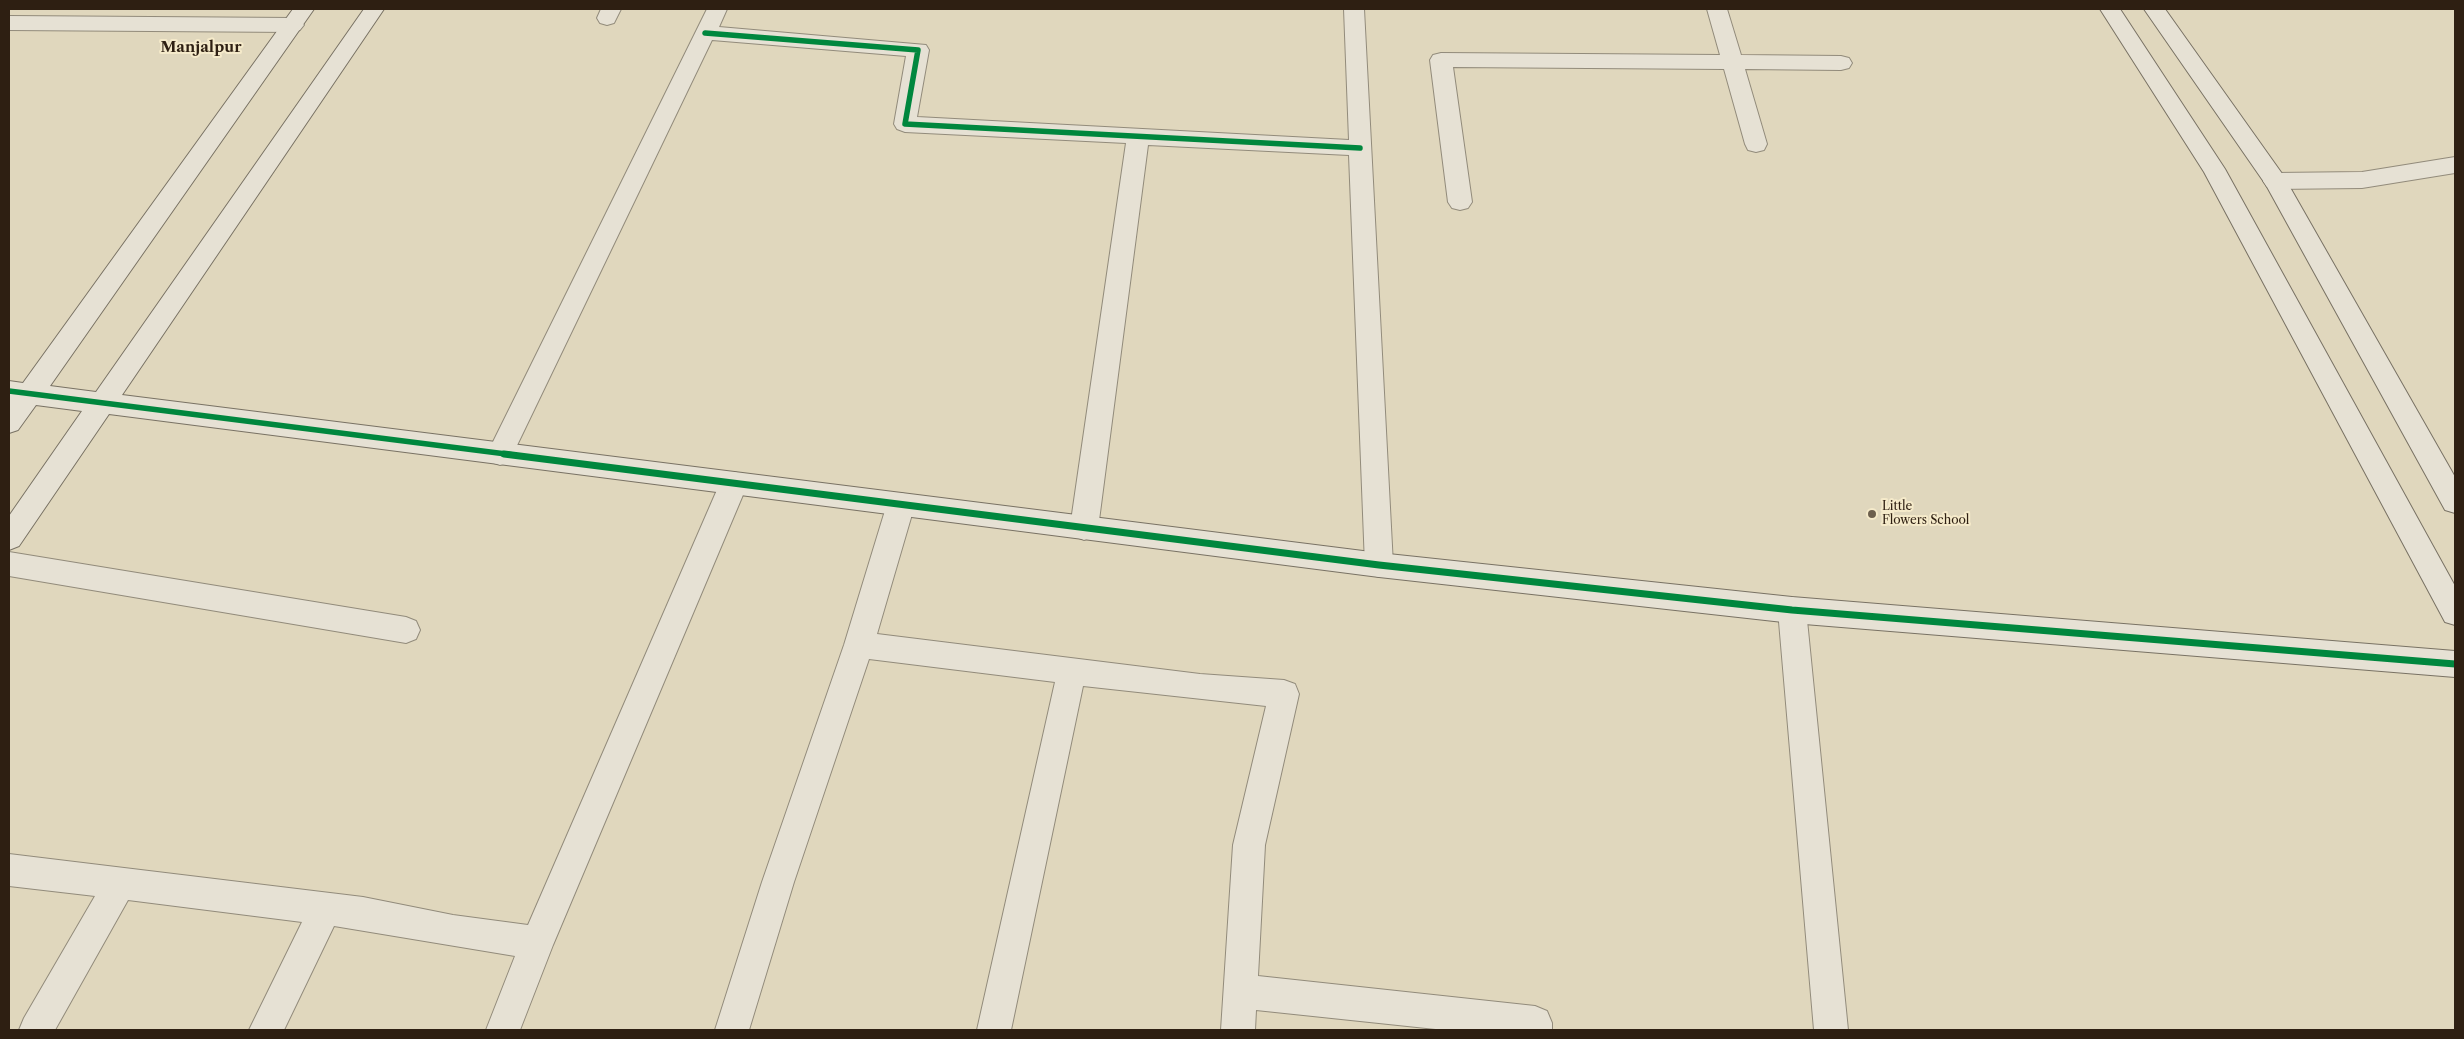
<!DOCTYPE html>
<style>
body{margin:0}
#map{position:relative;width:2464px;height:1039px;overflow:hidden;background:#e0d7bd;font-family:"Libre Caslon Text",serif}
canvas{display:block}
.frame{position:absolute;inset:0;border:10px solid #2e1f12;pointer-events:none}
</style>
<div id="map">
<canvas width="2464" height="1039"></canvas>
<div class="frame"></div>
</div>
<script>
const context = document.querySelector('canvas').getContext('2d');
context.lineJoin = 'round';
const toPath = rows => new Path2D(rows.map(r => 'M' + r).join(''));
function stroke(path, color, width, dash) { context.strokeStyle = color; context.lineWidth = width; context.lineCap = dash ? 'butt' : 'round'; context.setLineDash(dash || []); context.stroke(path); }
function fill(path, color) { context.fillStyle = color; context.fill(path, 'evenodd'); }
function write(font, color, halo, rows, align = 'center') {
  context.font = font + ' "Libre Caslon Text",serif'; context.lineWidth = 4; context.setLineDash([]); context.textBaseline = 'middle'; context.strokeStyle = halo; context.fillStyle = color; for (const [text, x, y, turn = 0] of rows) {
    context.save(); context.translate(x, y); context.rotate((+turn || 0) * Math.PI / 180); context.textAlign = isNaN(turn) ? turn : align; if (halo) context.strokeText(text, 0, 0); context.fillText(text, 0, 0); context.restore();
  }
}
const street = toPath([
 [601,9,621,9,614,23,607,25,600,23,597,18,601,9],
 [707,9,727,9,719,27,926,45,929,50,917,117,1349,140,1344,9,1364,9,1393,565,1389,574,1379,577,1369,574,1365,565,1349,155,1148,145,1098,528,1094,536,1084,540,1074,536,1070,528,1126,143,905,132,897,129,894,124,906,56,712,40,509,462,500,465,491,462,487,454,707,9],
 [1707,9,1727,9,1741,55,1841,56,1849,58,1852,63,1849,68,1841,70,1745,69,1767,144,1764,150,1756,152,1748,150,1745,144,1724,69,1453,67,1472,202,1468,208,1460,210,1452,208,1448,202,1430,60,1433,55,1441,53,1720,55,1707,9],
 [9,16,293,18,300,20,304,25,300,30,293,32,9,30,9,16],
 [2455,157,2455,173,2362,188,2275,189,2267,187,2263,181,2267,175,2275,173,2362,172,2455,157],
 [734,472,744,475,748,483,553,945,520,1030,486,1030,515,956,334,926,284,1030,249,1030,302,922,128,900,55,1030,19,1030,24,1018,95,896,9,886,9,854,363,897,453,915,528,925,720,483,724,475,734,472],
 [901,493,911,496,915,504,877,634,1200,674,1284,680,1295,684,1299,694,1265,845,1258,976,1535,1006,1547,1011,1552,1023,1552,1030,1445,1030,1256,1010,1255,1030,1221,1030,1233,845,1266,706,1083,686,1011,1030,977,1030,1055,682,869,659,794,882,749,1030,715,1030,762,882,844,645,887,504,891,496,901,493],
 [9,552,406,617,416,621,420,630,416,639,406,643,9,576,9,552],
 [1792,597,1802,601,1806,610,1848,1030,1814,1030,1778,610,1782,601,1792,597]
]);
const secondary = toPath([
 [293,9,314,9,50,386,96,392,364,9,384,9,122,395,1379,553,1792,597,2455,651,2455,677,1792,623,1379,577,109,414,19,546,9,550,9,516,82,411,36,405,18,430,9,433,9,381,23,383,293,9],
 [2100,9,2120,9,2225,169,2455,586,2455,625,2445,622,2204,172,2100,9],
 [2144,9,2165,9,2283,175,2455,477,2455,513,2445,510,2266,185,2144,9]
]);
stroke(street, '#928b7b', 2);
stroke(secondary, '#797264', 2);
fill(street, '#e6e1d4');
fill(secondary, '#e6e1d4');
stroke(toPath([
 [705,33,918,50,905,124,1360,148],
 [9,391,514,455]
]), '#00873e', 5.5);
stroke(toPath([
 [504,454,1379,565,1792,610,2455,664]
]), '#00873e', 7);
for (const [x, y, r, color] of [
 [1872,514,5,"#6c5f4e"]
]) { const dot = new Path2D(); dot.arc(x, y, r, 0, 2 * Math.PI); context.fillStyle = color; context.fill(dot); stroke(dot, '#f5eaca', 2); }
write('12px', '#2e1f12', '#f5eaca', [
 ["Little",1882,507],
 ["Flowers School",1882,521]
], 'left');
write('bold 15px', '#2e1f12', '#f5eaca', [
 ["Manjalpur",201,48]
]);
</script>
